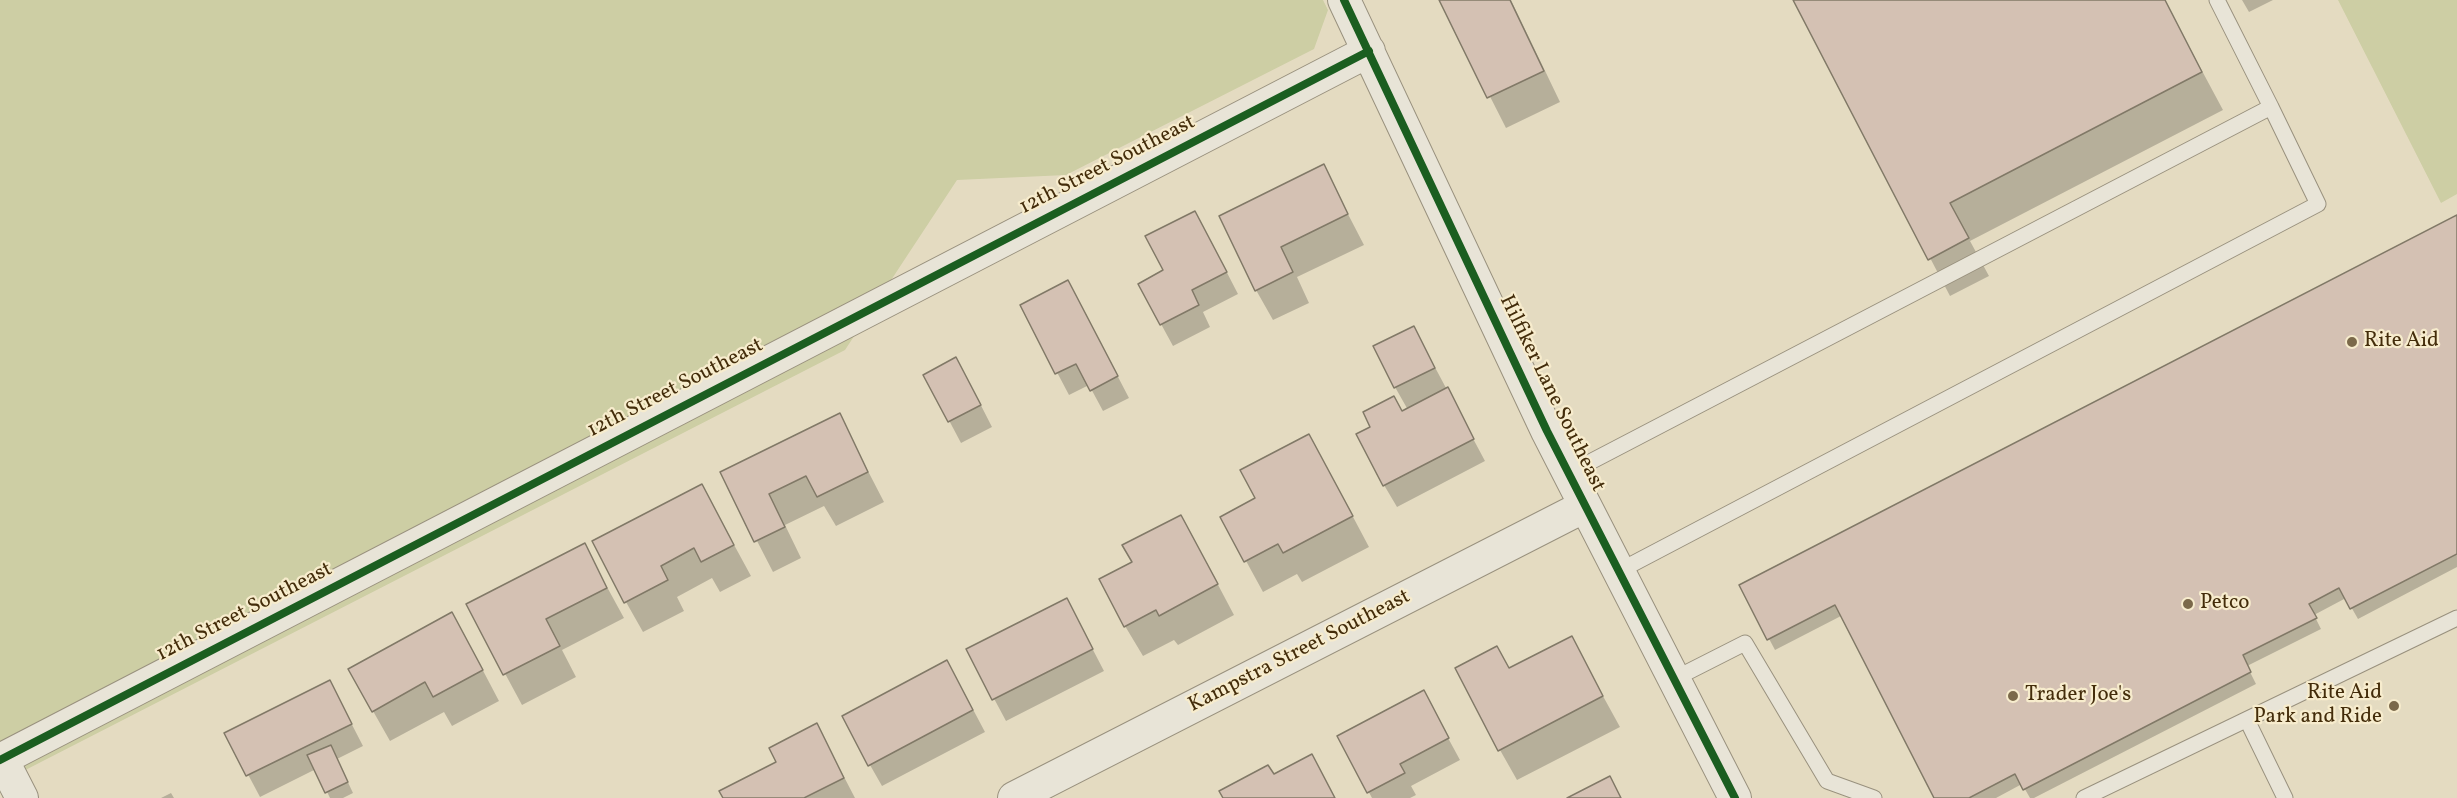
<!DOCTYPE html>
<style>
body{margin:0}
canvas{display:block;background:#e4dbc1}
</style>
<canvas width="2457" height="798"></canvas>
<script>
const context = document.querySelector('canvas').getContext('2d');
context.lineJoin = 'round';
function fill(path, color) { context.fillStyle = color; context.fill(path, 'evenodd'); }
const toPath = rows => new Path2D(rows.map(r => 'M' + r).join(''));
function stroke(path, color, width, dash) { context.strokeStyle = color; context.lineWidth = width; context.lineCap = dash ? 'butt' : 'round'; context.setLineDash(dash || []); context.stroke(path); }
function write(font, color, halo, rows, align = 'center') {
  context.font = font + ' Vollkorn,serif'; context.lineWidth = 4.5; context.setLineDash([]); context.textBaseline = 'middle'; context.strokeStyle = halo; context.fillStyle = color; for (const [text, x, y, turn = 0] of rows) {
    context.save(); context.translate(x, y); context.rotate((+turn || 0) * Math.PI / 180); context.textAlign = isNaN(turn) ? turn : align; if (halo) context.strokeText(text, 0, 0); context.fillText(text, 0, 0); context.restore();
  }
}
fill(toPath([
 [0,0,1323,0,1328,10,1314,49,1066,175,957,180,845,350,0,783],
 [2338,0,2457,0,2457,194,2441,203]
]), '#cdcea4');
fill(toPath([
 [1441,0,1511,0,1560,102,1506,128],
 [1795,0,2164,0,2223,110,1970,241,1989,276,1950,296],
 [2242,0,2273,0,2249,12],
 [1323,166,1364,245,1297,277,1309,303,1273,320,1256,290],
 [2457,217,2457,567,2358,619,2346,598,2314,615,2321,629,2247,666,2256,684,2034,798,2030,798,2022,784,1996,798,1936,798,1841,616,1775,650,1741,586],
 [1207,234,1238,294,1203,312,1210,327,1173,346,1161,324,1165,271],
 [1080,304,1129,398,1103,411,1089,385,1069,395,1022,306],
 [1414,328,1485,461,1397,507,1384,485,1402,413,1408,410,1395,387],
 [925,375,968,380,992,427,961,443],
 [839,415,884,502,836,526,824,506,785,525,801,558,773,572,722,473],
 [1326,466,1369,547,1302,582,1297,574,1263,592,1222,517],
 [702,486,751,576,720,592,712,578,677,597,684,611,643,632,626,602],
 [584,545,624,618,562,650,576,677,522,705,468,605],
 [1198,547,1234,615,1178,645,1174,640,1143,656,1125,626,1134,563],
 [1067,600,1104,671,1006,721,968,650],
 [1571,638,1620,727,1517,780,1500,750,1509,670],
 [469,644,499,701,452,726,444,712,390,741,373,711],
 [330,682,363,746,337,759,353,793,343,798,330,798,316,769,260,797,226,733],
 [959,683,985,732,882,786,870,765],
 [1435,714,1460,760,1411,786,1416,795,1410,798,1372,798,1339,736],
 [817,725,855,798,725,798,778,763],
 [171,793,174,798,161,798]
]), '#0003');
const building = toPath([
 [1439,0,1510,0,1544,71,1487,98,1439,0],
 [1793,0,2165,0,2202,72,1950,203,1969,238,1928,260,1793,0],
 [1324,164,1348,214,1281,247,1293,272,1255,291,1219,216,1324,164],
 [1195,211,1227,272,1192,290,1199,305,1160,325,1138,284,1163,270,1145,236,1195,211],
 [2457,215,2457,554,2350,609,2339,588,2309,604,2317,618,2243,655,2251,672,2023,790,2015,774,1969,798,1934,798,1835,605,1767,640,1739,585,2457,215],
 [1068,280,1118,376,1090,391,1076,364,1055,374,1020,305,1068,280],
 [1414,326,1435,368,1394,388,1373,346,1414,326],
 [956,357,981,405,948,422,923,375,956,357],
 [1448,387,1474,439,1383,486,1356,434,1370,427,1363,412,1394,396,1402,411,1448,387],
 [840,413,868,472,817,497,806,476,769,494,785,527,754,542,720,472,840,413],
 [1309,434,1353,516,1283,553,1278,544,1244,562,1220,517,1255,498,1240,470,1309,434],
 [702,484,734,545,701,562,694,548,661,566,668,580,624,603,592,541,702,484],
 [1181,515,1218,584,1159,616,1156,610,1124,627,1099,579,1132,562,1122,545,1181,515],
 [585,543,607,588,546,619,560,646,503,675,466,604,585,543],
 [1067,598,1093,649,992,700,966,649,1067,598],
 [452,612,483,670,433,697,425,682,372,712,348,669,452,612],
 [1572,636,1603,696,1498,751,1455,668,1497,646,1509,668,1572,636],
 [947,660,973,710,868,766,842,716,947,660],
 [330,680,352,724,246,776,224,733,330,680],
 [1424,690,1449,738,1400,764,1405,773,1367,793,1337,736,1424,690],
 [817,723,844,778,804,798,723,798,719,791,776,762,769,748,817,723],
 [331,745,348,782,325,793,307,755,331,745],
 [1312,754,1335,798,1223,798,1219,791,1268,765,1274,774,1312,754],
 [1610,776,1621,798,1567,798,1610,776]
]);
fill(building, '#d4c1b3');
stroke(building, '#817967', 1.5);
const lane = toPath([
 [2217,0,2271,107],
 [1569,473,2271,107,2318,204,1619,571],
 [1674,679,1745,643,1827,781,1874,798],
 [2247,720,2285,798],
 [2084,798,2457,618]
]);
const street = toPath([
 [1344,0,1547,431,1735,798],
 [2,759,22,798],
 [0,760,1369,51],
 [1014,798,1585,506]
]);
stroke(lane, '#99917e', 17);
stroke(street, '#99917e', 34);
stroke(lane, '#e8e4d7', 15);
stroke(street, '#e8e4d7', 32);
stroke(toPath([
 [1344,0,1547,431,1735,798],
 [0,760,1369,51]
]), '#1b5e20', 8);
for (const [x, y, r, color] of [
 [2352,342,6,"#7b694a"],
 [2188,604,6,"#7b694a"],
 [2013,696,6,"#7b694a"],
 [2394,706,6,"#7b694a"]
]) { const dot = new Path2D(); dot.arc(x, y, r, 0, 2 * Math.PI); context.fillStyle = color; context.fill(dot); stroke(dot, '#f7eccd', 2); }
write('21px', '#432c0a', '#f7eccd', [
 ["12th Street Southeast",1108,166,-27],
 ["12th Street Southeast",676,389,-27],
 ["Hilfiker Lane Southeast",1551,394,64],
 ["12th Street Southeast",245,613,-27],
 ["Kampstra Street Southeast",1300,652,-27]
]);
write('21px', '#432c0a', '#f7eccd', [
 ["Rite Aid",2364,342],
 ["Petco",2200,604],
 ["Rite Aid",2382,694,"right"],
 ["Park and Ride",2382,718,"right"],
 ["Trader Joe's",2025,696]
], 'left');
</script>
